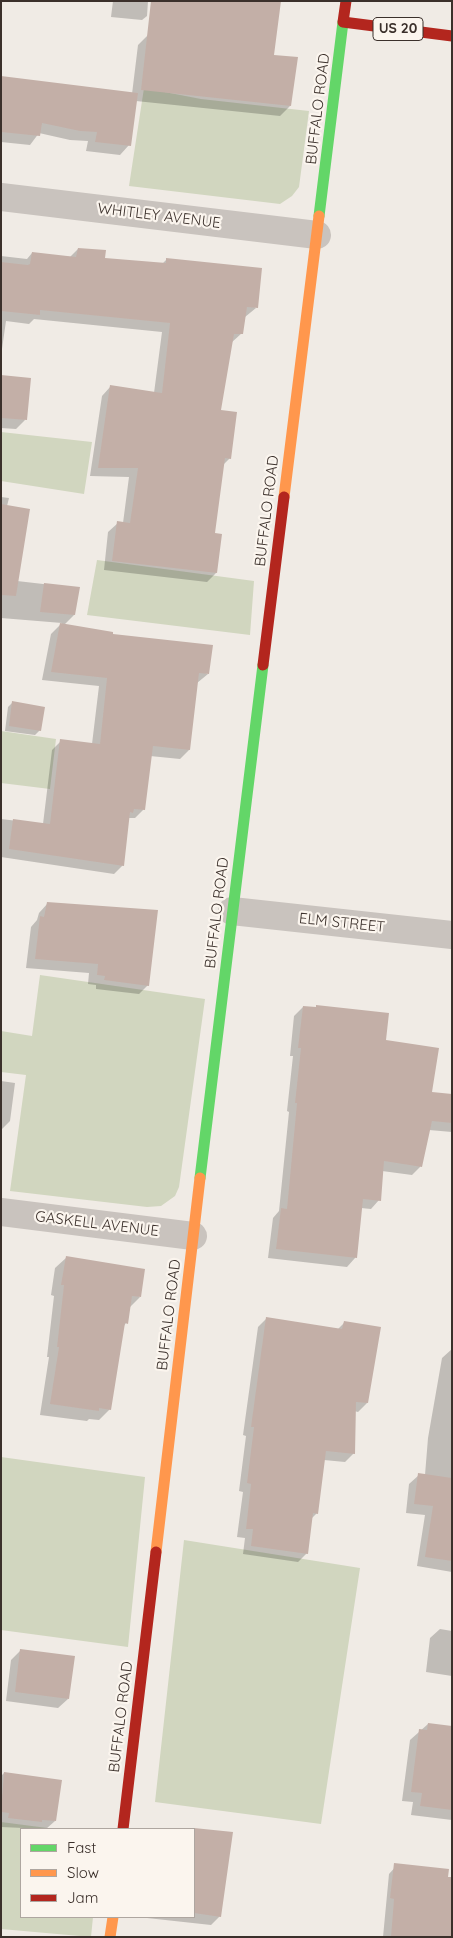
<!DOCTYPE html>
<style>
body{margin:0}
#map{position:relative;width:453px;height:1938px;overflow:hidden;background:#f0ebe5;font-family:Quicksand,sans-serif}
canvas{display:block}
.frame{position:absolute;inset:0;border:2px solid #3b302b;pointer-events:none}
.legend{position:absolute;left:20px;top:1828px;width:175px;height:90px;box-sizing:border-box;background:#fbf5ee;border:1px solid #aea6a0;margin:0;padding:6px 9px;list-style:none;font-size:15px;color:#3b302b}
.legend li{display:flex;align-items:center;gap:10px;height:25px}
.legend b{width:25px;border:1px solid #aea6a0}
</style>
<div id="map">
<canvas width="453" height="1938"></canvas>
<div class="frame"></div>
<ul class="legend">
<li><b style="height:6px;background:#63d668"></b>Fast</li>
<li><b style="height:6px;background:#ff974d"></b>Slow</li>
<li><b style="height:6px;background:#b3261e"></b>Jam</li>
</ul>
</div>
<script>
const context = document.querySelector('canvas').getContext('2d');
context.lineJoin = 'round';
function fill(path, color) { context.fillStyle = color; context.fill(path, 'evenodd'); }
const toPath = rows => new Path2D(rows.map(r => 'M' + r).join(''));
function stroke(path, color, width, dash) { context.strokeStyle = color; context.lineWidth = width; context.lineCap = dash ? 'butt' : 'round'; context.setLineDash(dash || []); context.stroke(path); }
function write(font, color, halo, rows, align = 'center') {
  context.font = font + ' Quicksand,sans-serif'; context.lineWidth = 4.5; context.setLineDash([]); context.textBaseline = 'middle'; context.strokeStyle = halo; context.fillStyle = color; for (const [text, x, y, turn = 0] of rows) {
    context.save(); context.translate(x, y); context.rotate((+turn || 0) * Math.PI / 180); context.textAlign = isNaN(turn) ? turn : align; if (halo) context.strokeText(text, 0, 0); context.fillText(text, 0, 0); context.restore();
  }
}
fill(toPath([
 [144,88,201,99,309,111,299,187,292,196,280,204,129,186],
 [1,432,92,442,84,494,1,481],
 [97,560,254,581,250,635,87,615],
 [1,731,56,739,50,789,1,783],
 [40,975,205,999,179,1187,175,1196,161,1206,147,1207,10,1191,26,1075,1,1072,1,1031,32,1036],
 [1,1457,145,1477,128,1647,1,1630],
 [184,1540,360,1568,321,1824,155,1802],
 [1,1822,55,1829,21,1829,21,1917,93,1917,91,1937,1,1929]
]), '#d1d6bf');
fill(toPath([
 [113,1,148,1,147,16,142,20,111,17],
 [148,35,272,56,290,106,280,116,136,101,129,145,120,155,86,151,88,141,70,140,39,133,30,145,1,142,1,78,132,94,138,45],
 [78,249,104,259,162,264,167,259,256,308,245,317,242,333,231,343,220,411,230,458,223,465,214,534,216,573,207,582,104,570,108,532,118,523,123,523,129,477,90,476,102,396,111,386,154,393,162,332,34,319,29,324,6,321,1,356,1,256,27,259,32,253,70,257],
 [1,376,25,420,16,429,1,428],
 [1,497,9,498,7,506,17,581,78,588,74,615,64,625,111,636,208,674,197,683,189,750,180,759,150,756,144,809,135,818,128,818,123,865,114,874,1,857,1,819,43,824,52,750,61,741,92,744,99,686,42,680,51,634,62,623,1,618],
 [13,702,40,730,35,735,5,731,8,707],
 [48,903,148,985,139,994,96,989,96,985,88,984,89,973,26,968,31,927,37,920,39,913],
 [303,1007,385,1041,430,1093,452,1095,452,1132,429,1130,420,1167,412,1175,382,1171,379,1200,371,1209,361,1208,355,1258,347,1267,268,1258,273,1218,279,1211,289,1112,287,1111,293,1056,290,1056,294,1016],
 [1,1081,15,1083,10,1121,1,1130],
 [66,1258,140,1297,129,1308,126,1323,123,1327,110,1409,99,1420,89,1419,87,1421,40,1415,49,1357,47,1357,54,1296,51,1295,55,1268],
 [266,1319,338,1329,344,1323,367,1403,358,1412,354,1411,354,1453,345,1462,324,1460,317,1513,311,1519,307,1553,298,1562,243,1554,245,1538,237,1537,243,1492,239,1491,246,1436,243,1435,258,1327],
 [452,1349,452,1572,417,1566,425,1515,406,1513,409,1484,419,1475,425,1475,428,1438,442,1358],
 [440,1629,452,1631,452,1676,426,1672,430,1638],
 [21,1650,68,1699,58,1708,6,1701,11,1660],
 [428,1724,452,1727,452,1820,411,1815,413,1802,402,1801,410,1740],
 [4,1773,55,1821,46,1829,1,1827,1,1776],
 [187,1829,188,1829,231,1834,220,1916,211,1925,147,1918,194,1917,194,1829],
 [398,1864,447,1878,452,1937,383,1937,389,1874]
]), '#0003');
fill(toPath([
 [151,1,281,1,274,55,298,57,291,106,141,90],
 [1,76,138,93,131,146,95,142,97,132,80,131,42,123,40,136,1,132],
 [78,248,106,250,105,258,166,263,166,258,262,268,258,308,247,307,243,334,234,334,221,410,237,412,231,459,225,458,215,533,222,534,217,573,112,561,117,521,130,523,138,468,98,468,110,385,162,393,170,323,40,310,40,315,1,311,1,262,28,265,30,264,32,252,76,257],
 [1,375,31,378,27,420,1,418],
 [1,504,30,509,16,596,1,595],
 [44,583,80,587,75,615,40,612],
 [60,623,113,632,113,634,213,645,209,674,199,673,190,750,153,746,145,810,134,809,133,813,130,812,124,866,9,849,13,819,50,824,60,739,100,744,107,678,51,672],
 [12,701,45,707,41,731,9,726],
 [47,902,158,910,149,986,104,980,105,976,97,975,98,964,35,959,40,916,44,917],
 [316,1005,389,1013,386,1040,439,1048,432,1092,452,1094,452,1123,432,1121,422,1167,384,1161,381,1201,363,1199,357,1258,276,1249,281,1208,287,1209,297,1103,295,1103,301,1048,298,1048,303,1006,316,1007],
 [66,1256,145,1269,141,1297,132,1296,128,1324,125,1323,111,1410,99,1408,99,1411,50,1404,59,1347,57,1347,64,1285,61,1285],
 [266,1317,342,1329,344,1321,381,1327,368,1403,356,1402,355,1454,326,1451,318,1514,313,1513,308,1554,251,1546,253,1529,246,1529,251,1484,247,1483,254,1427,251,1427],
 [418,1473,452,1478,452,1561,425,1557,433,1506,414,1504],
 [20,1649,75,1656,69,1699,15,1692],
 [428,1723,452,1726,452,1810,420,1806,422,1793,411,1792,419,1729,427,1730],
 [4,1772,62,1780,56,1821,42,1820,42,1822,8,1818,9,1813,1,1812],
 [194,1828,233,1832,221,1917,194,1913],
 [394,1863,449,1869,448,1877,452,1877,452,1937,391,1937,394,1899,390,1898]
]), '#c3afa7');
stroke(toPath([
 [1,197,317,235],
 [232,911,452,935],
 [1,1212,193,1236]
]), '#c9c3be', 28);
stroke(toPath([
 [319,216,343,22],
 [200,1178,263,665]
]), '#63d668', 11);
stroke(toPath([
 [284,497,319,216],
 [156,1552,200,1178],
 [110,1937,113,1917]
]), '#ff974d', 11);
stroke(toPath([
 [346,1,343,22,452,36],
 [263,665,284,497],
 [123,1829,156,1552]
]), '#b3261e', 11);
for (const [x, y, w] of [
 [398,29,50]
]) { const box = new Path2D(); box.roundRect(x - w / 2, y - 11.5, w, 23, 4); context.fillStyle = '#fbf5ee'; context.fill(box); stroke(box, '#3b302b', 1); }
write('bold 14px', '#3b302b', null, [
 ["US 20",398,29]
]);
write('15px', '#3b302b', '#fbf5ee', [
 ["BUFFALO ROAD",318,109,-83],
 ["WHITLEY AVENUE",159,216,7],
 ["BUFFALO ROAD",267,511,-83],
 ["BUFFALO ROAD",217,913,-83],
 ["ELM STREET",342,923,6],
 ["GASKELL AVENUE",97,1224,7],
 ["BUFFALO ROAD",169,1315,-83],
 ["BUFFALO ROAD",121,1717,-83]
]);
</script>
